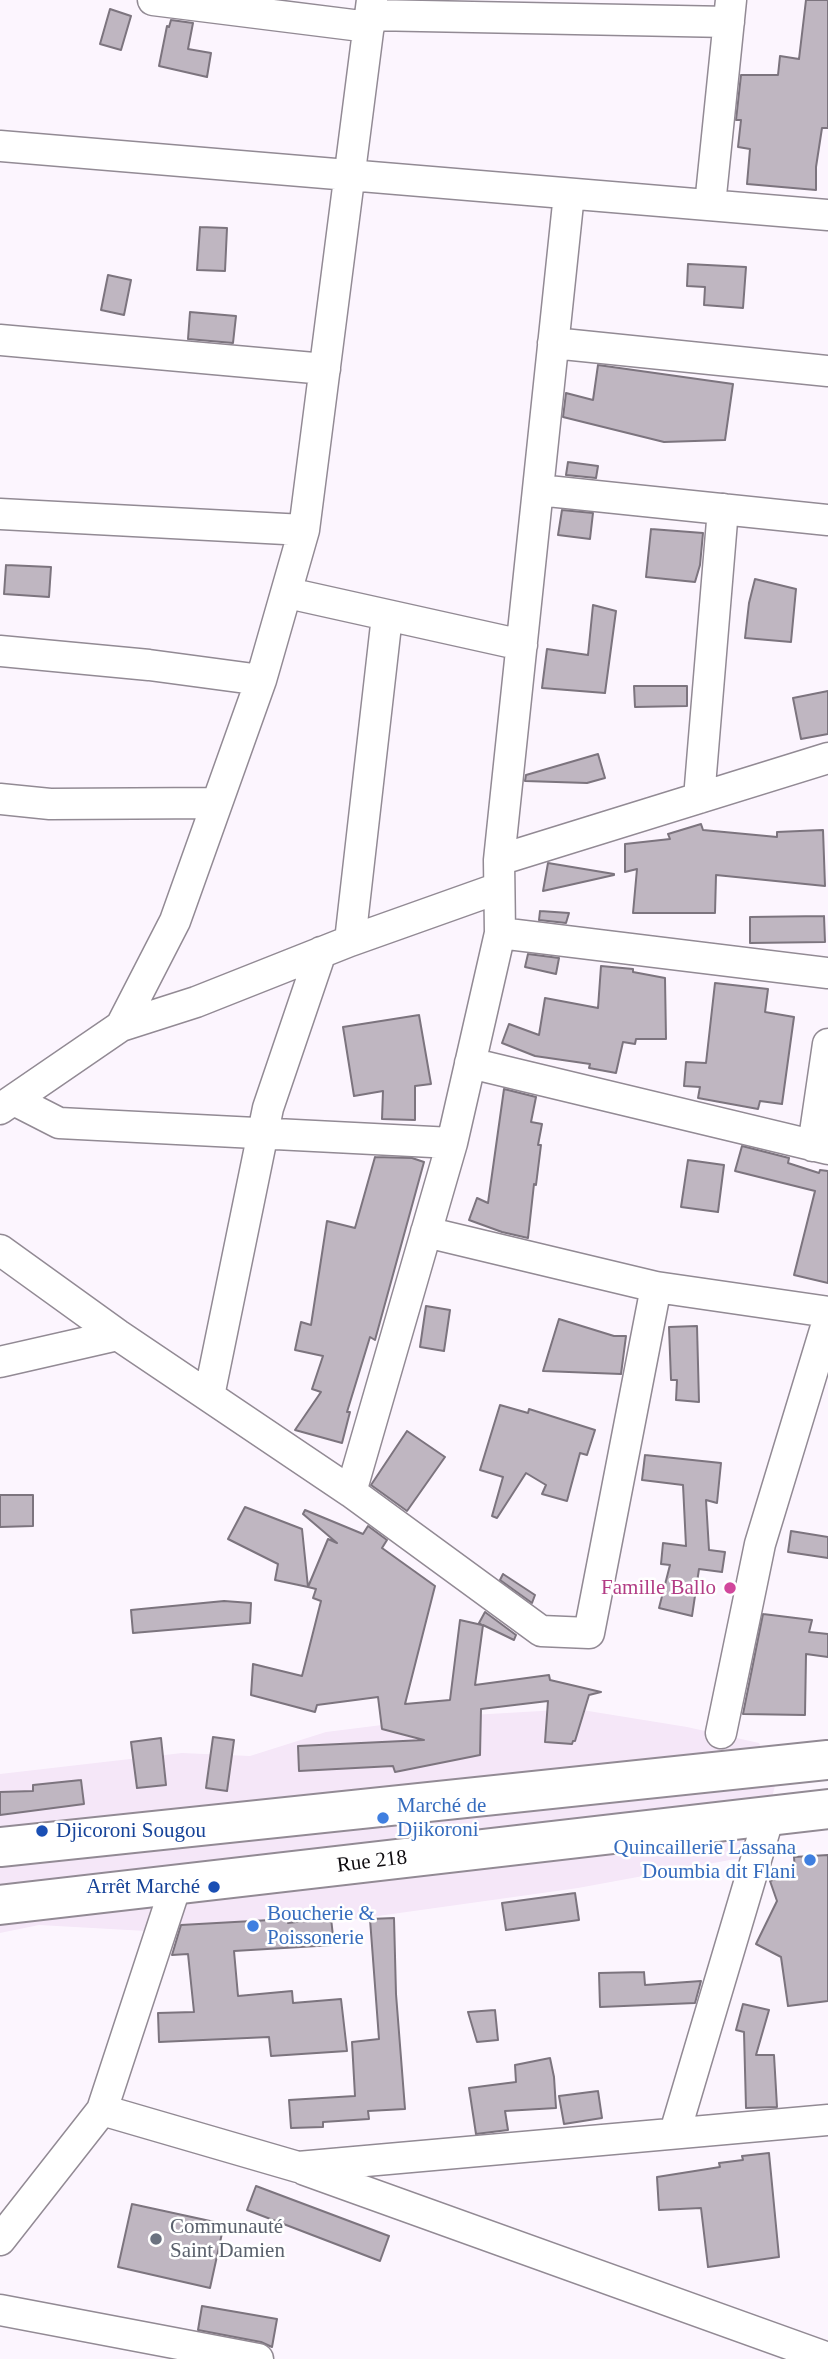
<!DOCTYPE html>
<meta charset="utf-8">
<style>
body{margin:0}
canvas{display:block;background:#fcf5fe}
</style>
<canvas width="828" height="2359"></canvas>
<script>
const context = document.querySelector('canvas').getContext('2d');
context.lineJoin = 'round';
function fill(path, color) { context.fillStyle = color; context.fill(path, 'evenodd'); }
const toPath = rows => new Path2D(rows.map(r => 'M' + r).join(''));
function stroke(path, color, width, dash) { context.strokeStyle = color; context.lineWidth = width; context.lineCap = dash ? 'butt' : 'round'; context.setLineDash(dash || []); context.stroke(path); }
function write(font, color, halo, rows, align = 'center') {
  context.font = font + ' Georgia,serif'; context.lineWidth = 5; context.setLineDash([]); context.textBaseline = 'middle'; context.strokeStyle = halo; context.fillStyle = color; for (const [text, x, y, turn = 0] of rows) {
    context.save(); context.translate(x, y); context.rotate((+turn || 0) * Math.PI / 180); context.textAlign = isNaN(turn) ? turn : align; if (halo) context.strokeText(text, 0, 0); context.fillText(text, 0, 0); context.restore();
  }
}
fill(toPath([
 [576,1709,687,1727,759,1743,776,1782,757,1855,578,1888,235,1936,39,1925,0,1933,0,1774,182,1753,250,1756,326,1732,454,1716]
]), '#f5e7f8');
const building = toPath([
 [806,0,828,0,828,128,822,128,816,167,816,190,747,184,750,149,738,147,741,120,736,120,741,75,778,75,780,56,799,59,806,0],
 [110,9,131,16,121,50,100,44,110,9],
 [171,20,193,23,188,49,211,53,207,77,159,66,167,26,169,27,171,20],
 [200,227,227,228,225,271,197,270,200,227],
 [688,264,746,267,743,308,704,305,705,287,687,286,688,264],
 [108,275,131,280,124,315,101,310,108,275],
 [190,312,236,316,233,343,188,339,190,312],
 [598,365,733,384,725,440,664,442,563,417,566,393,593,400,598,365],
 [568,462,598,466,596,478,566,475,568,462],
 [562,510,593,513,590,539,558,535,562,510],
 [651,529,703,533,700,565,695,582,646,577,651,529],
 [6,565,51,567,49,597,4,594,6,565],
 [755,579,796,589,791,642,745,638,749,603,755,579],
 [593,605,616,611,605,693,542,688,547,649,588,655,593,605],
 [634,686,687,686,687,706,635,707,634,686],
 [828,691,828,734,801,739,793,698,828,691],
 [598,754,605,778,587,783,525,781,526,775,598,754],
 [701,824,703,830,777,837,777,832,823,830,825,886,716,875,715,913,633,913,637,869,625,872,625,844,670,839,668,834,701,824],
 [548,863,614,874,614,875,543,891,548,863],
 [540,911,569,913,566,923,539,920,540,911],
 [824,916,825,942,750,943,750,917,824,916],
 [528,954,559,958,556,974,525,967,528,954],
 [601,966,633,969,633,972,665,978,666,1039,636,1039,635,1044,623,1042,616,1073,589,1068,590,1064,535,1056,502,1043,509,1024,539,1035,545,998,598,1008,601,966],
 [715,983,768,989,765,1012,794,1017,782,1104,760,1101,758,1109,698,1098,700,1087,684,1086,686,1062,706,1063,715,983],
 [419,1015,431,1084,415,1086,415,1120,382,1119,383,1091,354,1096,343,1027,419,1015],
 [504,1089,536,1097,531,1122,542,1124,538,1145,541,1145,536,1185,534,1184,528,1238,502,1232,469,1220,477,1198,488,1203,504,1089],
 [742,1146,789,1158,788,1163,819,1173,820,1170,828,1171,828,1283,794,1275,815,1191,735,1171,742,1146],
 [375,1157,412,1158,424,1162,375,1340,370,1337,347,1412,350,1412,342,1443,295,1430,321,1392,312,1389,323,1356,295,1350,301,1322,311,1325,327,1221,355,1228,375,1157],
 [688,1160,724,1165,718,1212,681,1207,688,1160],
 [426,1306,450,1310,444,1351,420,1347,426,1306],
 [559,1319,614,1336,626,1336,621,1374,543,1371,559,1319],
 [697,1326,699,1402,676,1400,677,1380,671,1380,669,1327,697,1326],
 [500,1405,528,1413,529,1409,595,1430,587,1455,580,1453,567,1501,542,1494,546,1485,526,1473,497,1518,492,1516,503,1477,480,1470,500,1405],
 [407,1431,445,1457,407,1511,371,1485,407,1431],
 [645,1455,721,1463,717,1503,706,1500,709,1550,725,1552,722,1572,699,1569,692,1616,659,1608,670,1565,661,1564,663,1543,686,1546,683,1485,642,1480,645,1455],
 [0,1495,33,1495,33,1526,0,1527,0,1495],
 [245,1507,302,1529,308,1587,275,1580,278,1564,228,1539,245,1507],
 [305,1510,363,1534,368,1526,387,1540,382,1548,435,1586,405,1704,450,1700,460,1620,482,1625,479,1623,485,1612,516,1635,514,1640,483,1625,475,1685,549,1675,550,1680,601,1692,589,1695,575,1741,573,1741,572,1744,545,1742,548,1701,481,1709,480,1755,395,1772,393,1766,299,1771,298,1746,424,1740,382,1729,378,1697,317,1705,315,1712,251,1695,253,1664,302,1676,321,1601,313,1598,316,1589,308,1587,328,1539,337,1543,303,1514,305,1510],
 [791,1531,828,1537,828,1558,788,1552,791,1531],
 [503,1574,535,1595,532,1603,500,1580,503,1574],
 [224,1601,251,1603,250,1623,133,1633,131,1610,224,1601],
 [763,1614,812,1620,809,1632,828,1634,828,1657,806,1654,805,1715,743,1714,763,1614],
 [213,1737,234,1740,227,1791,206,1788,213,1737],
 [161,1738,166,1785,137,1788,131,1742,161,1738],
 [81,1780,84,1804,0,1815,0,1792,33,1791,33,1785,81,1780],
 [828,1855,828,2001,788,2006,781,1957,756,1944,777,1901,770,1881,795,1872,794,1857,828,1855],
 [575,1893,579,1920,506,1930,502,1903,575,1893],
 [331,1918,334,1945,234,1951,238,1996,292,1991,293,2003,341,1999,347,2051,271,2056,269,2037,159,2042,158,2013,194,2012,188,1954,172,1955,181,1925,288,1919,288,1923,331,1918],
 [394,1918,396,1994,405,2109,368,2111,369,2119,323,2122,323,2127,291,2128,289,2100,355,2096,352,2042,379,2039,370,1919,394,1918],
 [644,1972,645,1985,701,1981,695,2003,600,2007,599,1973,644,1972],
 [743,2004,769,2010,756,2055,774,2055,777,2107,746,2108,744,2032,736,2030,743,2004],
 [495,2010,498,2040,477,2042,468,2012,495,2010],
 [550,2058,554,2077,556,2108,505,2111,508,2130,476,2134,469,2088,516,2082,515,2065,550,2058],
 [598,2091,602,2118,564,2124,559,2096,598,2091],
 [769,2153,779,2257,708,2267,701,2208,659,2210,657,2177,720,2167,719,2163,743,2160,742,2156,769,2153],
 [256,2186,389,2236,380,2261,247,2210,256,2186],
 [132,2204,224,2224,210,2288,118,2267,132,2204],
 [202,2306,277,2319,272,2347,261,2342,198,2330,202,2306]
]);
fill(building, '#bfb6c1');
stroke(building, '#7c747e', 2);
const minor = toPath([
 [153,0,369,27],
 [370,15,729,22],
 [0,146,828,215],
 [710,205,731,0],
 [0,340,325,369],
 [553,343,828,371],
 [538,490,828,520],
 [0,514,304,530],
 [288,593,522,645],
 [0,651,149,665,261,680],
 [699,798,723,509],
 [0,799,50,804,217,803],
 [499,860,828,758],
 [500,933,828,973],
 [350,941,387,616],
 [121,1026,175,921,261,680,304,530,372,0],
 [470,1063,828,1149],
 [14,1100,59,1123,452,1143],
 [0,1109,121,1026,196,1002,350,941,499,888],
 [813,1146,828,1044],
 [426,1232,656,1287,828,1312],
 [0,1250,118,1335,351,1492,541,1631,589,1633,656,1287],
 [0,1362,118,1335],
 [209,1396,268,1108,321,952],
 [351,1492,452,1143,500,933,499,860,569,194],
 [721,1733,760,1544,828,1320],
 [102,2110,176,1885],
 [675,2132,769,1816],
 [305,2170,828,2358],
 [0,2240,102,2110,298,2167,828,2120],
 [0,2310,258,2359]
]);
const highway = toPath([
 [0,1847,828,1760],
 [0,1905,828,1809]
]);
stroke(minor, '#928a94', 33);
stroke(highway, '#928a94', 42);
stroke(minor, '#fff', 30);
stroke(highway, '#fff', 38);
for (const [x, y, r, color] of [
 [730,1588,7,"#d1479c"],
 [383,1818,7,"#3f7fe0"],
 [42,1831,7,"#1a4fb4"],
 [810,1860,7,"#3f7fe0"],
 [214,1887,7,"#1a4fb4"],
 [253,1926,7,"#3f7fe0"],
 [156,2239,7,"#6b7280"]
]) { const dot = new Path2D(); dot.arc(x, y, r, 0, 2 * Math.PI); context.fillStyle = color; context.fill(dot); stroke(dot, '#fff', 2.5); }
write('21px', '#b23c85', '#fff', [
 ["Famille Ballo",716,1588]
], 'right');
write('21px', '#366cbe', '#fff', [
 ["Marché de",397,1806],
 ["Djikoroni",397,1830],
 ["Quincaillerie Lassana",796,1848,"right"],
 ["Doumbia dit Flani",796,1872,"right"],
 ["Boucherie &",267,1914],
 ["Poissonerie",267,1938]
], 'left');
write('21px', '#164399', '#fff', [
 ["Djicoroni Sougou",56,1831],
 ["Arrêt Marché",200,1887,"right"]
], 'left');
write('21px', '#0e0b0f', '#fff', [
 ["Rue 218",372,1862,-7]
]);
write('21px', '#5b616d', '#fff', [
 ["Communauté",170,2227],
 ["Saint Damien",170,2251]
], 'left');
</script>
